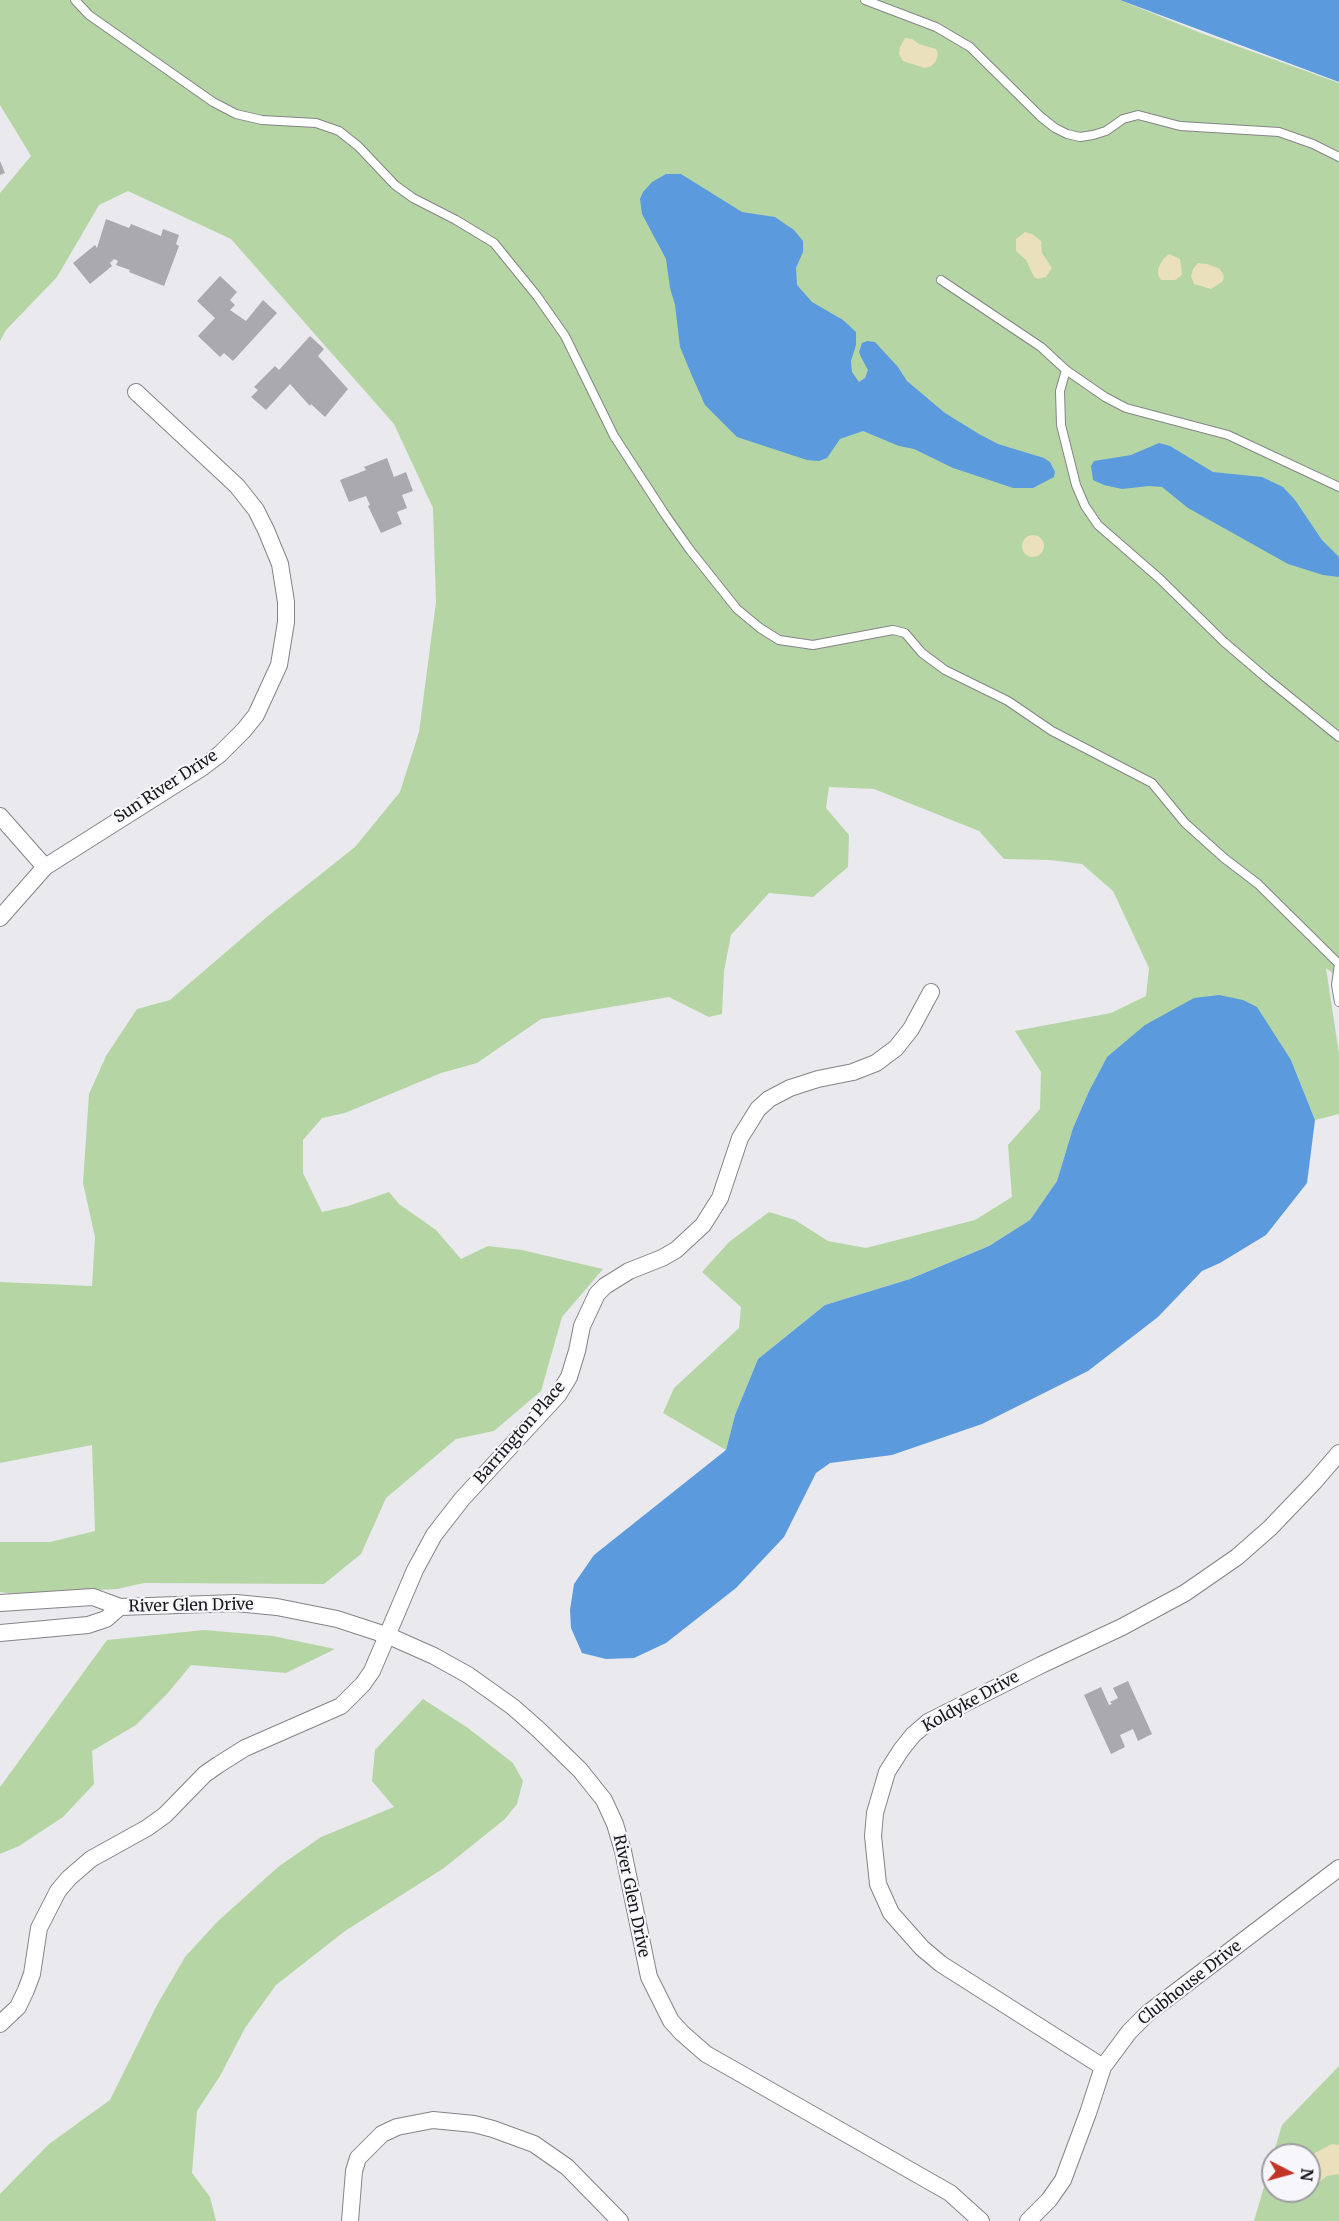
<!DOCTYPE html>
<style>
body{margin:0}
#map{position:relative;width:1339px;height:2221px;overflow:hidden;background:#e9e9ee;font-family:Merriweather,serif}
canvas{display:block}
.north{position:absolute;left:1261px;top:2143px;width:60px;height:60px;box-sizing:border-box;background:#f7f6fb;border:2px solid #9e9da1;border-radius:50%;rotate:96deg;font-size:16px;font-weight:700;line-height:24px;text-align:center;color:#18181a}
.north::after{content:'';display:block;margin:auto;width:21px;height:27px;background:#c23527;clip-path:polygon(50% 0,100% 100%,50% 72%,0 100%)}
</style>
<div id="map">
<canvas width="1339" height="2221"></canvas>
<div class="north">N</div>
</div>
<script>
const context = document.querySelector('canvas').getContext('2d');
context.lineJoin = 'round';
function fill(path, color) { context.fillStyle = color; context.fill(path, 'evenodd'); }
const toPath = rows => new Path2D(rows.map(r => 'M' + r).join(''));
function stroke(path, color, width, dash) { context.strokeStyle = color; context.lineWidth = width; context.lineCap = dash ? 'butt' : 'round'; context.setLineDash(dash || []); context.stroke(path); }
function write(font, color, halo, rows, align = 'center') {
  context.font = font + ' Merriweather,serif'; context.lineWidth = 4.5; context.setLineDash([]); context.textBaseline = 'middle'; context.strokeStyle = halo; context.fillStyle = color; for (const [text, x, y, turn = 0] of rows) {
    context.save(); context.translate(x, y); context.rotate((+turn || 0) * Math.PI / 180); context.textAlign = isNaN(turn) ? turn : align; if (halo) context.strokeText(text, 0, 0); context.fillText(text, 0, 0); context.restore();
  }
}
fill(toPath([
 [0,0,1120,0,1201,33,1339,83,1339,978,1326,968,1339,1054,1339,1114,1315,1120,1291,1060,1107,1057,1089,1091,1073,1128,1057,1181,1030,1220,989,1246,910,1279,825,1305,758,1359,735,1415,726,1450,663,1413,674,1388,739,1328,741,1307,702,1272,729,1242,769,1212,795,1220,828,1241,866,1248,975,1220,1012,1197,1008,1145,1040,1109,1041,1072,1015,1031,1111,1013,1146,996,1149,968,1113,891,1082,864,1050,860,1004,859,979,831,874,789,829,787,826,808,849,835,848,867,813,897,769,893,731,935,724,971,722,1014,709,1017,669,997,541,1019,477,1063,441,1073,345,1113,322,1118,303,1140,303,1173,322,1212,348,1206,389,1192,399,1204,436,1230,461,1259,488,1246,522,1250,603,1269,562,1317,541,1391,494,1431,456,1439,386,1498,361,1554,324,1584,144,1583,117,1589,14,1594,0,1592,0,1542,50,1542,95,1531,92,1445,0,1463,0,1282,92,1286,95,1237,83,1183,89,1094,106,1056,137,1009,170,1000,268,916,355,847,400,792,419,732,436,602,433,508,394,424,231,239,128,191,99,205,57,277,6,330,0,341,0,193,31,156,0,105],
 [204,1630,273,1636,335,1649,286,1673,191,1665,167,1694,136,1725,92,1751,94,1784,63,1817,19,1846,0,1854,0,1787,107,1640],
 [423,1699,468,1728,513,1763,523,1781,517,1804,505,1819,444,1868,345,1931,276,1985,245,2028,220,2076,197,2111,192,2173,210,2197,216,2221,0,2221,0,2194,49,2144,110,2100,157,2005,185,1957,217,1922,278,1867,321,1837,394,1807,372,1781,375,1750],
 [1339,2066,1339,2221,1254,2221,1273,2156,1273,2191,1309,2191,1309,2155,1273,2155,1282,2125]
]), '#b5d6a4');
fill(toPath([
 [905,38,912,39,919,44,936,49,938,54,936,61,931,66,925,68,903,61,899,54,900,47],
 [1025,232,1032,234,1041,241,1042,253,1052,268,1046,277,1038,279,1034,277,1026,260,1016,251,1016,239],
 [1169,254,1180,259,1182,275,1175,280,1161,280,1158,275,1158,269,1163,259],
 [1198,263,1207,264,1220,269,1224,276,1223,281,1211,289,1194,284,1191,276,1193,269],
 '1022 546a11 11 0 1 1 22 0a11 11 0 1 1-22 0Z',
 [1332,2144,1339,2145,1339,2174,1327,2176,1319,2182,1311,2181,1309,2178,1309,2156]
]), '#eae0bb');
fill(toPath([
 [1120,0,1339,0,1339,82],
 [666,174,681,174,742,212,775,217,794,230,803,241,803,252,796,268,797,285,812,302,843,320,856,332,856,345,851,361,852,372,859,382,865,378,868,370,861,357,859,352,862,343,867,341,875,342,898,367,907,381,945,413,979,434,998,444,1044,458,1050,462,1055,472,1054,477,1033,488,1013,488,953,468,914,449,899,446,863,431,840,439,827,458,819,461,807,460,737,437,705,405,692,376,680,347,675,305,670,288,666,259,642,214,640,199,643,192,652,182],
 [1159,443,1170,446,1213,472,1262,477,1283,487,1295,500,1322,540,1339,557,1339,577,1323,575,1288,564,1188,508,1162,487,1149,486,1122,489,1104,485,1093,480,1091,466,1094,461,1131,455],
 [1219,995,1243,1000,1257,1007,1291,1060,1315,1120,1307,1183,1266,1235,1220,1263,1202,1271,1158,1317,1088,1371,982,1424,892,1455,830,1463,816,1473,784,1537,736,1588,666,1643,634,1658,606,1659,582,1653,571,1628,570,1610,574,1584,594,1555,726,1450,735,1415,758,1359,825,1305,910,1279,989,1246,1030,1220,1057,1181,1073,1128,1089,1091,1107,1057,1145,1025,1194,998]
]), '#5b9bdd');
fill(toPath([
 [0,161,5,173,0,175],
 [106,219,129,228,131,224,161,236,163,229,179,235,176,244,179,246,164,286,129,272,130,270,116,265,118,261,114,259,110,263,112,266,90,284,73,263,95,245,97,248],
 [220,276,237,292,230,300,235,305,230,310,246,321,263,300,277,313,233,361,224,353,220,357,198,336,215,318,197,301],
 [310,336,324,349,318,356,348,389,325,417,311,404,310,406,290,384,266,410,251,397,258,390,254,387,275,366,279,370],
 [387,458,394,477,406,472,413,491,402,495,407,508,397,512,402,524,381,533,368,506,370,505,366,496,349,502,340,480,366,470,364,467],
 [1128,1681,1152,1734,1138,1741,1133,1729,1120,1735,1125,1747,1111,1754,1084,1695,1101,1687,1109,1705,1112,1704,1110,1702,1118,1698,1113,1688]
]), '#a9a9ae');
const lane = toPath([
 [75,0,89,15,213,102,236,114,262,120,316,123,339,131,358,146,395,185,413,198,456,220,494,243,537,296,565,336,614,436,666,516,690,550,737,609,760,628,779,640,813,645,893,630,905,633,922,653,945,670,1008,701,1052,731,1152,783,1185,823,1224,858,1258,884,1339,964],
 [865,0,936,27,970,47,1041,117,1055,128,1067,134,1080,137,1093,135,1106,131,1123,119,1138,115,1180,126,1279,132,1313,144,1339,157],
 [941,280,1041,347,1066,370,1105,397,1126,408,1228,435,1339,487],
 [1066,370,1060,391,1061,425,1076,485,1085,506,1098,525,1160,579,1223,641,1265,677,1339,737],
 [1339,964,1336,985,1339,1002]
]);
const street = toPath([
 [0,816,45,867],
 [0,918,45,867,200,769,220,754,244,730,256,715,279,665,286,622,286,602,280,564,266,530,256,510,237,486,136,392],
 [0,1603,93,1597,120,1607,236,1603,277,1607,337,1619,389,1636,434,1656,468,1675,513,1707,539,1730,580,1770,604,1800,615,1824,623,1851,649,1977,671,2021,682,2033,706,2054,743,2075,950,2193,981,2221],
 [0,1633,88,1625,106,1619,120,1607],
 [0,2024,18,2007,26,1990,32,1974,39,1928,58,1891,69,1878,91,1859,147,1828,165,1815,205,1774,218,1765,245,1748,341,1706,363,1684,372,1671,415,1570,434,1535,462,1499,558,1395,569,1377,577,1351,582,1326,597,1294,605,1286,629,1271,662,1258,676,1250,703,1225,720,1198,740,1138,758,1109,769,1099,790,1088,818,1079,853,1072,876,1063,896,1048,911,1029,931,992],
 [1103,2067,941,1964,922,1948,891,1913,878,1884,873,1836,875,1813,887,1772,901,1750,913,1735,928,1722,1041,1665,1122,1627,1185,1593,1237,1557,1270,1528,1315,1481,1339,1453],
 [350,2221,354,2171,358,2158,382,2134,397,2127,433,2120,474,2124,493,2129,534,2144,567,2167,620,2221],
 [1028,2221,1049,2200,1063,2180,1088,2113,1103,2067,1129,2032,1148,2013,1339,1868]
]);
stroke(lane, '#848488', 10);
stroke(street, '#848488', 18);
stroke(lane, '#fff', 8);
stroke(street, '#fff', 16);
write('16px', '#18181a', '#f7f6fb', [
 ["Sun River Drive",166,787,-33],
 ["Barrington Place",520,1433,-49],
 ["River Glen Drive",191,1606,-1],
 ["Koldyke Drive",971,1702,-29],
 ["River Glen Drive",631,1896,78],
 ["Clubhouse Drive",1190,1983,-38]
]);
</script>
